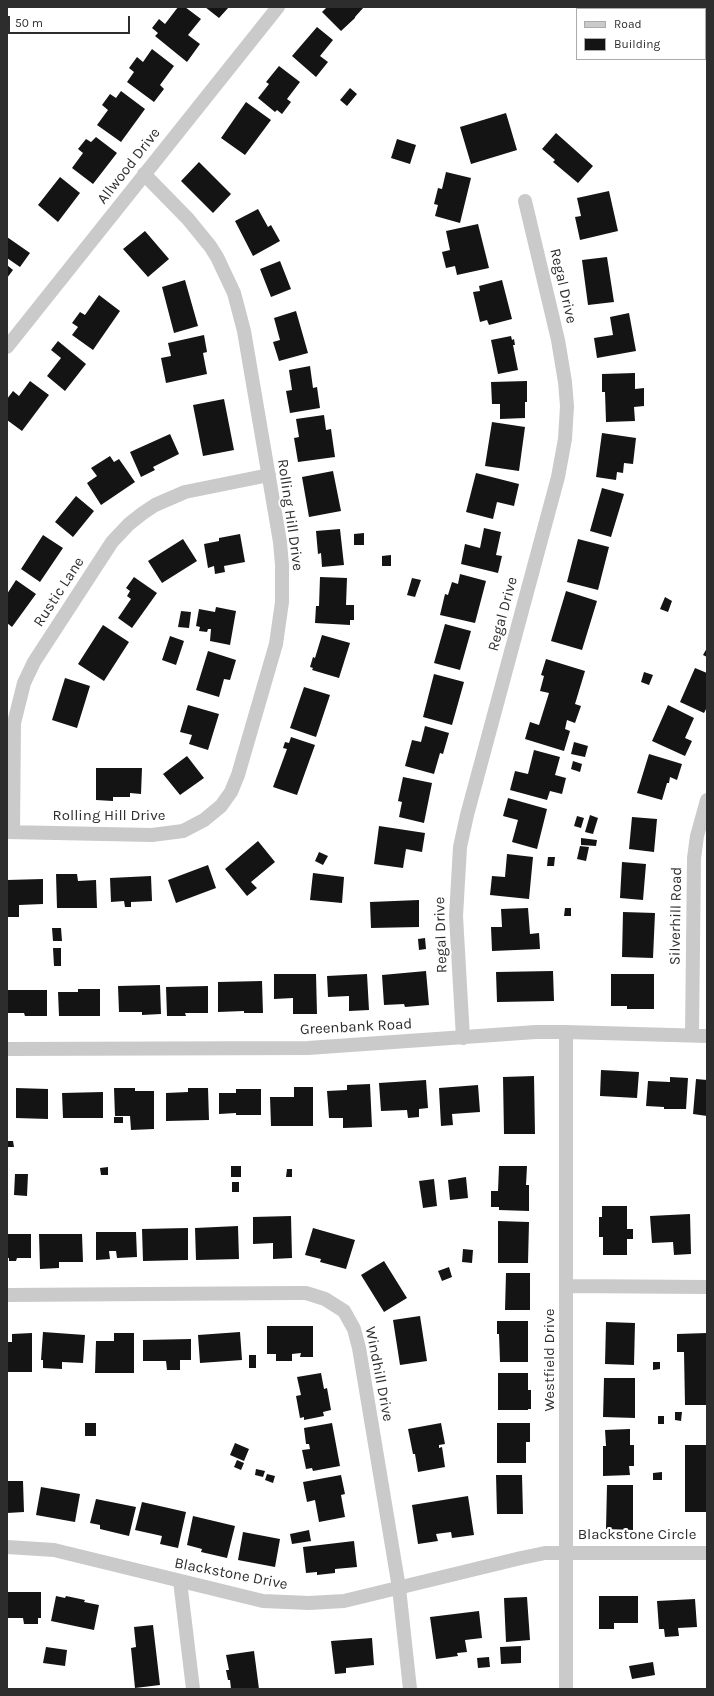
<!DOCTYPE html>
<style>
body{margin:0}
#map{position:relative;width:714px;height:1696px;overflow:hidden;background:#fff;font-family:Karla,sans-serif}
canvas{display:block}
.frame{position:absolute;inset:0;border:8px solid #2d2d2d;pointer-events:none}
.legend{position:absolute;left:576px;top:8px;width:130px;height:52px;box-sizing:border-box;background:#fff;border:1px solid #ababab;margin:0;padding:5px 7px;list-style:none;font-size:12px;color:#2d2d2d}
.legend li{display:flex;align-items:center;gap:8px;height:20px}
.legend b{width:20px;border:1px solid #ababab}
.scale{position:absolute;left:8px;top:16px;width:122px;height:18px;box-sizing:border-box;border:2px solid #2d2d2d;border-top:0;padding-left:5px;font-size:12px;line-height:14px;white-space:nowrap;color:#2d2d2d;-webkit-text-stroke:3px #fff;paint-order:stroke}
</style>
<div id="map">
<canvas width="714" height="1696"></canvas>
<div class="frame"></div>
<ul class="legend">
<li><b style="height:5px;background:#cacaca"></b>Road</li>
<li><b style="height:11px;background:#141414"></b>Building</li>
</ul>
<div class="scale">50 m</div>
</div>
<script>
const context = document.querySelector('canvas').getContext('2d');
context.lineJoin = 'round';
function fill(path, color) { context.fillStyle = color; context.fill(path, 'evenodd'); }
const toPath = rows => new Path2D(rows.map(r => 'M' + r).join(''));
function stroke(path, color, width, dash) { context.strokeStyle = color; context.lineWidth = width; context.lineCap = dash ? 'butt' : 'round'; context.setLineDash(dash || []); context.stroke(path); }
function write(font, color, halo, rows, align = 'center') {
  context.font = font + ' Karla,sans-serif'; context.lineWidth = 4; context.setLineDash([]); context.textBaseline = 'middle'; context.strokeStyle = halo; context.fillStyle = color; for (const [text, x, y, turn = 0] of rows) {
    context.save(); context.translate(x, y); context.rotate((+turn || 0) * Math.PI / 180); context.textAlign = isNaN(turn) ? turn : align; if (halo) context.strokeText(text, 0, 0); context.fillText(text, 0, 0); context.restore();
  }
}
fill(toPath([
 [178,7,185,7,201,19,188,35,200,44,187,62,155,36,158,33,152,28,159,19,165,24],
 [205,7,229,7,219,18],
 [327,7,364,7,355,17,355,18,341,31,322,12],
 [317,27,333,40,320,56,328,62,316,77,292,56],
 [152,49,174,66,160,85,164,89,154,102,127,82,134,72,129,68,137,57,143,62],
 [279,66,300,82,287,99,291,102,282,114,277,110,275,112,258,98,269,84,266,82],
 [350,88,357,94,347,106,340,100],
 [121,91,145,109,121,142,97,125,108,110,102,105,110,94,116,98],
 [246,102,271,120,245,155,221,138],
 [506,113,517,150,471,164,460,127],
 [556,133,593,166,578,183,553,162,555,160,542,149],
 [96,137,117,153,93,184,72,168,83,153,78,149,86,139,91,142],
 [397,139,416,145,410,164,391,158],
 [199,162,231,194,213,213,181,181],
 [446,172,471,178,460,223,435,216,438,205,434,204,438,188,442,189],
 [60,177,80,193,58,222,38,205],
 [609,191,618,231,580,240,575,217,581,216,577,198],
 [258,209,268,227,271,225,280,241,253,256,235,221],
 [478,224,489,268,457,275,455,266,446,268,442,252,450,250,446,231],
 [145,231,169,259,148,277,123,249],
 [7,237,30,253,20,267,7,258],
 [607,257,614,302,588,305,582,260],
 [280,261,291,289,271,297,260,269],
 [7,265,13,270,7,278],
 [185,280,198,326,174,333,162,287],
 [502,280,512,319,489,325,487,320,480,322,473,292,480,291,479,286],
 [99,295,120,311,93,350,72,335,78,327,72,323,80,312,85,315],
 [296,311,308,353,279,361,273,342,280,340,274,318],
 [629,313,636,351,597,358,594,338,613,335,610,317],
 [204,335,207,352,203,353,207,374,166,383,161,358,171,356,168,343],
 [511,336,512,340,514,339,515,345,513,345,518,370,498,374,491,340],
 [58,341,86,364,65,391,47,376,61,358,51,350],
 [310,366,313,388,317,387,320,408,290,413,286,391,292,390,289,370],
 [635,373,635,389,644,388,644,406,634,407,635,421,606,422,605,392,602,392,602,374],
 [30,381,49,395,22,431,7,420,7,399,13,391,19,396],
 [527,381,527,402,525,402,525,418,500,419,500,404,492,404,491,382],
 [224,399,234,450,203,456,193,405],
 [324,415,326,430,331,429,335,457,298,462,294,438,299,437,296,419],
 [492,422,525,427,519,471,485,466],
 [602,433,636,438,633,464,624,463,623,473,617,472,616,480,596,477],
 [170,434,179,454,153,467,155,470,141,477,130,452],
 [110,456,114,462,119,459,135,482,101,505,87,483,97,476,91,468],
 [333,471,341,511,309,517,302,477],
 [476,473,519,484,514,506,497,502,493,519,466,512],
 [602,488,624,494,611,537,590,531],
 [76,496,94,511,73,537,55,522],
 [484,528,501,532,496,555,502,556,498,573,461,564,465,544,480,548],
 [340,529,344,565,322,567,321,553,318,554,316,531],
 [364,533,364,545,354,545,354,534],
 [240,534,245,562,224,566,225,572,215,574,214,566,208,568,204,544,219,541,219,538],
 [43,535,63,548,40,582,21,569],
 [183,539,197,561,162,583,148,561],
 [578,539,609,547,598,590,567,582],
 [391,555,391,566,382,566,382,556],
 [460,574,486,581,475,623,440,615,445,594,448,595,452,582,458,584],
 [134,577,157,593,132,628,118,618,131,599,127,596,130,591,126,588],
 [320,577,347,578,346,605,354,605,354,620,350,620,350,625,315,623,316,606,319,606],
 [412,578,421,580,415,597,407,595],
 [16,580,36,594,12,627,7,623,7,594],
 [566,591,597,601,582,650,551,641],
 [665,597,672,601,668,612,660,609],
 [216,607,236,611,230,645,210,641,211,629,208,629,207,632,199,631,200,627,196,626,199,609,215,612],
 [181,611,191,612,189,628,178,627],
 [445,624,471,631,460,670,434,663],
 [103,625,129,642,104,681,78,664],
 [322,635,350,643,339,678,312,670,313,668,310,667,313,657,315,658],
 [170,636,184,641,176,665,162,660],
 [707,648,707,657,703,655],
 [208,651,236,660,230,680,224,679,219,697,196,690],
 [546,659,585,671,575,704,581,706,575,723,567,720,565,729,570,731,564,751,525,739,530,722,539,725,549,693,540,691,544,676,541,675],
 [695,668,707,673,707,707,704,713,680,702],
 [644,672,653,675,649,685,641,682],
 [434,674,464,682,452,725,423,717],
 [65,678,90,686,77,728,52,720],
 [304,687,330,695,316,737,290,728],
 [188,705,219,714,208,750,189,744,192,735,180,732],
 [668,705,694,718,685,738,692,741,685,756,652,741],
 [425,726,449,733,443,754,440,753,434,774,405,766,412,740,421,742],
 [291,737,315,745,297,795,273,787,287,749,283,748,285,742,289,743],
 [574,742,588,746,585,757,571,754],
 [534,750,560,757,555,775,566,778,562,794,550,791,547,800,510,790,515,771,528,774],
 [649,754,682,764,677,780,670,777,669,783,667,783,662,800,637,793],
 [187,756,204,778,180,795,163,774],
 [573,761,582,764,580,772,571,769],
 [96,768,142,768,141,794,130,793,130,797,113,797,113,801,96,800],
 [403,777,432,783,424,823,399,817,402,802,398,801],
 [508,798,547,809,537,849,512,842,518,820,503,816],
 [590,815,598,818,593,834,585,832],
 [577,816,584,818,581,828,574,826],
 [632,817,657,819,654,852,629,849],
 [379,826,425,833,422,852,406,849,403,868,374,864],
 [581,838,597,840,596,846,581,845],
 [258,841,275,862,251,882,257,888,247,896,225,869],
 [580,846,589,847,586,861,577,859],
 [319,852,328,856,323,865,315,861],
 [507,854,533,857,529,899,490,895,492,876,505,877],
 [548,857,555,857,554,866,547,866],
 [622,862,646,864,643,900,620,898],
 [208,865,216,888,176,903,168,880],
 [313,873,344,877,342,903,310,900],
 [56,874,77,874,78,881,96,880,97,908,57,908],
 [151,876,152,901,131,902,131,907,125,907,124,901,111,902,110,878],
 [43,879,43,904,19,905,19,917,7,917,7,880],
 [419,900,419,927,371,928,370,902],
 [528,908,530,934,539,933,540,949,492,951,491,927,502,927,501,909],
 [565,908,571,908,571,916,564,916],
 [623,912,655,913,653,958,622,957],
 [52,928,61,928,62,941,53,941],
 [425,938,426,949,419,950,418,939],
 [53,948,61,948,61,966,54,966],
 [426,971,429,1005,405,1007,404,1004,384,1005,382,975],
 [553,971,554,1001,497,1002,496,972],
 [274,974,316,974,317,1014,293,1014,293,998,274,999],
 [367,974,369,1010,349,1011,349,996,328,997,327,976],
 [611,974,654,974,654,1009,627,1009,627,1006,611,1006],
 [262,981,263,1013,244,1013,244,1011,218,1012,218,982],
 [160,985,161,1014,142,1015,142,1012,119,1012,118,986],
 [208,986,208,1013,185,1013,186,1016,167,1016,166,987],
 [78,989,100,989,100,1016,59,1016,58,992,78,992],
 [7,990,47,990,47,1016,25,1016,24,1013,7,1013],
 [601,1070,639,1072,637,1098,600,1096],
 [534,1076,535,1134,504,1134,503,1077],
 [670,1077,688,1078,686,1109,664,1109,664,1107,646,1106,648,1081,670,1082],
 [696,1079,707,1080,707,1116,693,1114],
 [426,1080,428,1108,419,1109,419,1117,408,1118,407,1110,381,1111,379,1083],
 [370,1084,372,1127,343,1128,343,1118,329,1118,327,1091,347,1090,347,1085],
 [478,1085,480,1112,452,1114,453,1125,441,1126,439,1088],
 [294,1087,313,1087,313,1126,271,1126,270,1097,294,1097],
 [16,1088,48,1089,48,1119,16,1118],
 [114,1088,135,1088,135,1091,154,1091,154,1129,131,1130,130,1116,115,1116],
 [188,1088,208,1088,209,1120,166,1121,166,1093,188,1092],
 [236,1089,261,1089,261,1115,236,1115,236,1113,219,1114,219,1093,236,1093],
 [103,1092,103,1118,63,1118,62,1093],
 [114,1117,123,1117,123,1123,114,1123],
 [7,1141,13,1141,14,1147,7,1147],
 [231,1166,241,1166,241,1177,231,1177],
 [499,1166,527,1166,526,1185,529,1185,529,1211,499,1210,499,1207,491,1207,491,1191,498,1191],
 [108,1167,108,1175,101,1175,100,1168],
 [287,1169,292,1169,292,1177,286,1177],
 [15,1174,28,1174,27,1196,14,1195],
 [466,1177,468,1198,450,1200,448,1180],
 [434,1179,437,1206,423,1208,419,1181],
 [232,1182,239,1182,239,1192,232,1192],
 [602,1206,627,1206,627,1229,633,1229,633,1239,627,1239,627,1255,603,1255,603,1237,599,1237,599,1217,602,1217],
 [690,1214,691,1254,674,1255,673,1242,652,1243,650,1216],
 [291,1216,292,1258,273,1259,273,1243,253,1244,253,1217],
 [498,1221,529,1222,528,1263,498,1263],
 [238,1226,239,1259,196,1260,195,1228],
 [188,1228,188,1260,143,1261,142,1229],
 [313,1228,355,1240,346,1269,320,1262,321,1259,305,1255],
 [96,1232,136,1232,137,1257,117,1258,116,1251,109,1251,110,1259,96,1260],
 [7,1234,31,1234,31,1258,17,1258,16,1261,9,1261,9,1258,7,1258],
 [39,1234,82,1234,83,1262,59,1262,59,1268,40,1269],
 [463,1249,473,1250,472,1263,462,1262],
 [384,1261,407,1298,384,1312,361,1275],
 [449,1267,452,1277,442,1281,438,1271],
 [506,1273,530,1273,530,1310,505,1310],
 [420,1316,427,1361,400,1365,393,1320],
 [497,1321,528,1321,528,1362,500,1362,499,1334,497,1334],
 [606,1322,635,1323,634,1365,605,1364],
 [267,1326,313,1326,313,1357,300,1357,301,1353,292,1354,292,1361,276,1361,276,1354,267,1354],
 [43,1332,85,1335,83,1363,62,1362,62,1369,43,1368,43,1360,41,1360],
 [240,1332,242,1360,200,1363,198,1335],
 [32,1333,32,1372,7,1372,7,1342,12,1342,12,1334],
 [114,1333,134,1333,134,1373,95,1373,96,1341,114,1341],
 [707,1333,707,1405,685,1405,684,1352,677,1352,677,1334],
 [191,1339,191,1360,180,1360,180,1370,167,1370,166,1361,143,1361,143,1340],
 [249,1355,256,1355,256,1368,249,1368],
 [653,1362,660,1362,660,1369,653,1370],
 [321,1373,324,1389,327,1388,331,1410,323,1412,324,1416,304,1420,304,1417,300,1418,296,1396,301,1395,297,1377],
 [498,1373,528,1373,528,1390,531,1390,531,1409,528,1409,528,1410,498,1410],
 [604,1378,635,1378,635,1418,603,1417],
 [675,1412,682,1412,681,1421,675,1420],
 [658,1416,664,1416,664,1424,658,1424],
 [85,1423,96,1423,96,1436,85,1436],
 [332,1423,340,1466,313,1471,312,1468,306,1469,302,1450,310,1449,309,1444,306,1444,304,1428],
 [441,1423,445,1444,439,1445,439,1448,442,1447,445,1467,418,1472,415,1454,413,1454,408,1429],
 [497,1423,530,1423,530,1442,526,1442,526,1463,497,1463],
 [630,1429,630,1445,634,1445,634,1466,629,1466,630,1475,603,1476,603,1446,606,1446,605,1430],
 [235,1443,249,1449,244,1461,230,1455],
 [685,1445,707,1445,707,1512,685,1512],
 [237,1460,244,1463,241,1470,234,1467],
 [256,1469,265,1471,263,1477,255,1475],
 [662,1472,662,1480,653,1480,653,1473],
 [267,1474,275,1476,273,1483,265,1480],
 [341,1475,345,1494,341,1495,345,1517,319,1522,315,1500,307,1502,303,1482],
 [496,1475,522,1475,523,1514,497,1514],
 [7,1481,23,1481,24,1512,7,1513],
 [607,1485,633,1485,633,1530,606,1529],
 [41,1487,80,1494,75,1522,36,1515],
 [468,1496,474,1535,452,1538,451,1532,436,1534,438,1541,418,1544,412,1505],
 [96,1499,136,1507,129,1536,100,1529,100,1525,90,1523],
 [142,1502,186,1512,178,1548,160,1544,162,1536,135,1530],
 [193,1516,235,1526,227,1558,201,1552,202,1549,187,1545],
 [309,1530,311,1541,292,1544,290,1534],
 [243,1532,280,1539,275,1567,238,1560],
 [354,1541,357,1567,335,1569,335,1573,317,1575,317,1572,306,1573,303,1547],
 [7,1592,41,1592,41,1618,38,1618,38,1624,24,1624,23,1618,7,1618],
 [56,1596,65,1598,66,1596,85,1600,84,1602,99,1605,94,1630,51,1621],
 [599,1596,638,1596,638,1623,614,1623,614,1629,599,1629],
 [527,1597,530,1640,506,1642,504,1598],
 [695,1599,697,1627,678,1628,679,1636,665,1637,664,1629,659,1629,657,1601],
 [479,1611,482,1638,465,1640,467,1652,457,1653,458,1656,436,1659,430,1617],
 [153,1625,160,1685,135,1688,131,1648,136,1647,134,1627],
 [372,1638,374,1665,346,1668,346,1673,335,1674,331,1641],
 [521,1646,521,1663,501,1664,500,1647],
 [46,1647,67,1650,65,1666,43,1663],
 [254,1651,259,1689,231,1689,230,1680,228,1680,226,1670,229,1670,226,1655],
 [489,1657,490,1667,478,1668,477,1658],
 [653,1662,655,1675,632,1679,629,1666]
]), '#141414');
stroke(toPath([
 [7,347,278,7],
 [7,832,152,835,183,831,204,820,221,806,231,792,238,775,276,644,282,602,282,565,280,542,244,331,234,293,217,257,210,246,188,219,144,174],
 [13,832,14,723,24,683,34,662,112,542,129,524,143,513,155,505,185,492,269,475],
 [692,1035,694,858,697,836,707,800],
 [463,1038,456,916,460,847,467,815,558,477,565,439,567,406,565,382,558,340,525,201],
 [7,1049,308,1048,536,1032,566,1032,707,1036],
 [567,1286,707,1287],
 [7,1295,297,1293,306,1293,325,1299,344,1311,354,1329,359,1348,399,1588,410,1689],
 [7,1547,54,1550,263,1601,309,1603,344,1601,521,1558,545,1553,707,1553],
 [180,1581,193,1689],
 [566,1689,566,1032]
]), '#cacaca', 14);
write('15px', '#2d2d2d', '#fff', [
 ["Allwood Drive",129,166,-52],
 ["Regal Drive",563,286,77],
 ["Rolling Hill Drive",290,515,82],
 ["Rustic Lane",59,592,-57],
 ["Regal Drive",503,614,-75],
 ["Rolling Hill Drive",109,816],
 ["Silverhill Road",676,916,-89],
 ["Regal Drive",441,935,-92],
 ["Greenbank Road",356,1027,-3],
 ["Westfield Drive",550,1360,-90],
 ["Windhill Drive",379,1374,79],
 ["Blackstone Circle",637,1535],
 ["Blackstone Drive",231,1574,11]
]);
</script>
